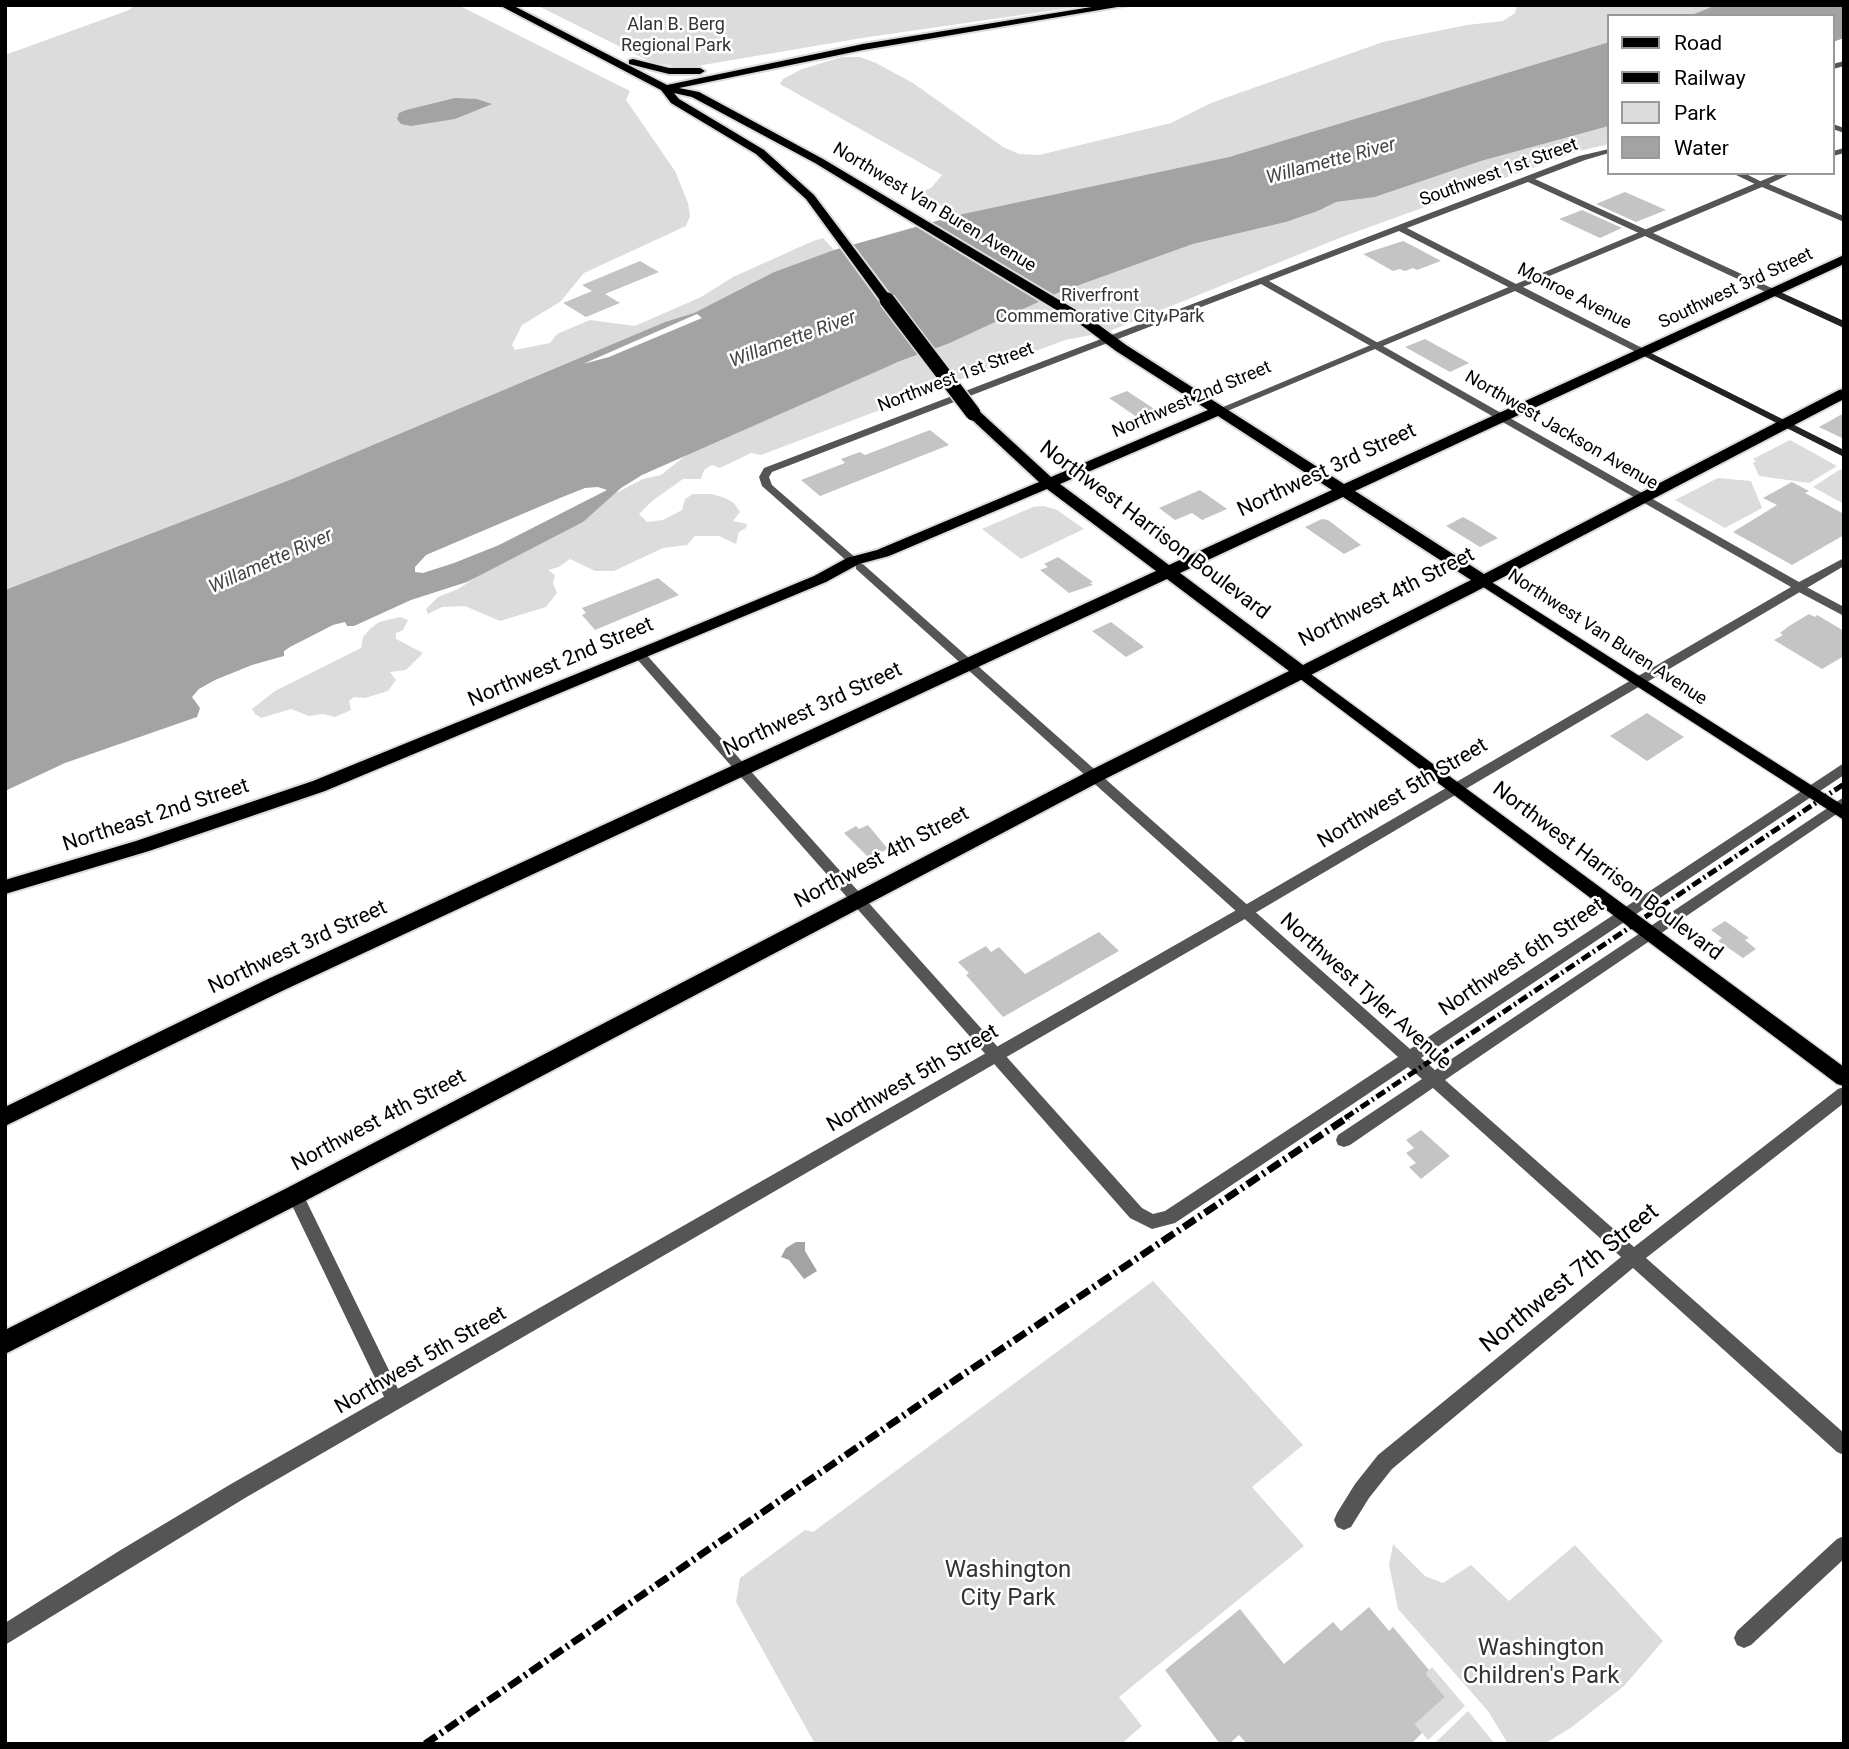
<!DOCTYPE html>
<style>
body{margin:0}
#map{position:relative;width:1849px;height:1749px;overflow:hidden;background:#fff;font-family:Roboto,sans-serif}
canvas{display:block}
.frame{position:absolute;inset:0;border:7px solid #000;pointer-events:none}
.legend{position:absolute;left:1607px;top:14px;width:228px;height:161px;box-sizing:border-box;background:#fff;border:2px solid #999;margin:0;padding:9px 12px;list-style:none;font-size:21px;color:#000}
.legend li{display:flex;align-items:center;gap:14px;height:35px}
.legend b{width:35px;border:2px solid #999}
</style>
<div id="map">
<canvas width="1849" height="1749"></canvas>
<div class="frame"></div>
<ul class="legend">
<li><b style="height:9px;background:#000"></b>Road</li>
<li><b style="height:9px;background:#000"></b>Railway</li>
<li><b style="height:19px;background:#dcdcdc"></b>Park</li>
<li><b style="height:19px;background:#a3a3a3"></b>Water</li>
</ul>
</div>
<script>
const context = document.querySelector('canvas').getContext('2d');
context.lineJoin = 'round';
function fill(path, color) { context.fillStyle = color; context.fill(path, 'evenodd'); }
const toPath = rows => new Path2D(rows.map(r => 'M' + r).join(''));
function stroke(path, color, width, dash) { context.strokeStyle = color; context.lineWidth = width; context.lineCap = dash ? 'butt' : 'round'; context.setLineDash(dash || []); context.stroke(path); }
function write(font, color, halo, rows, align = 'center') {
  context.font = font + ' Roboto,sans-serif'; context.lineWidth = 5; context.setLineDash([]); context.textBaseline = 'middle'; context.strokeStyle = halo; context.fillStyle = color; for (const [text, x, y, turn = 0] of rows) {
    context.save(); context.translate(x, y); context.rotate((+turn || 0) * Math.PI / 180); context.textAlign = isNaN(turn) ? turn : align; if (halo) context.strokeText(text, 0, 0); context.fillText(text, 0, 0); context.restore();
  }
}
fill(toPath([
 [135,5,458,5,630,91,626,100,675,171,688,203,690,216,686,226,584,273,560,302,522,325,512,345,515,350,550,343,557,334,590,320,635,326,701,297,733,277,813,241,823,238,834,250,774,272,694,313,665,322,292,479,5,590,5,55,129,10],
 [536,5,1090,5,862,38,685,68,651,62],
 [1517,5,1716,5,1689,16,1609,16,1609,42,1229,157,958,215,918,193,931,188,942,175,780,84,783,79,802,69,842,57,860,57,876,63,913,83,1003,147,1019,154,1039,155,1171,123,1211,103,1383,42,1467,25,1503,21,1515,13],
 [1609,126,1609,144,1579,151,1342,237,1107,332,1065,340,761,455,751,453,720,468,712,465,704,470,701,479,683,479,652,501,639,514,647,522,663,520,682,510,685,499,693,494,712,494,725,498,734,503,740,512,733,521,747,524,746,528,739,532,736,544,719,536,695,536,687,545,663,548,614,571,595,571,570,559,559,567,548,570,555,575,553,583,557,593,546,607,500,621,465,606,442,607,428,614,426,609,438,597,458,589,604,494,618,492,643,479,661,475,690,452,883,368,950,343,1060,292,1193,244,1286,222,1318,211,1336,202,1375,197,1481,161],
 [1790,440,1837,466,1809,483,1759,476,1753,463,1756,461,1753,459],
 [1844,469,1844,504,1813,487,1839,470],
 [1718,478,1751,481,1762,508,1725,528,1675,500],
 [1044,506,1057,510,1084,529,1021,559,982,529,1033,507],
 [400,617,408,620,403,630,396,633,396,639,423,653,406,670,390,672,396,680,388,691,365,698,354,697,349,701,351,710,335,717,323,714,309,716,291,709,261,718,255,714,252,709,275,691,361,648,363,637,370,629,379,622],
 [1153,1281,1303,1445,1252,1487,1304,1546,1119,1697,1142,1726,1121,1744,815,1744,736,1602,740,1578,805,1530,813,1532],
 [1393,1544,1425,1576,1443,1583,1471,1565,1509,1601,1575,1545,1663,1641,1624,1686,1572,1727,1544,1744,1508,1744,1488,1711,1398,1609,1389,1565],
 [1432,1667,1465,1706,1428,1740,1415,1724,1445,1697,1426,1674],
 [1468,1711,1495,1744,1436,1744,1435,1743]
]), '#dcdcdc');
fill(toPath([
 [1716,5,1844,5,1844,38,1833,42,1833,16,1689,16],
 [1609,42,1609,126,1481,161,1375,197,1336,202,1318,211,1286,222,1193,244,1060,292,950,343,898,362,642,475,621,488,583,522,467,582,411,600,354,626,347,626,345,622,333,625,290,647,284,651,284,656,252,665,215,680,199,689,192,697,200,708,197,717,65,763,5,791,5,590,292,479,665,322,694,313,774,272,834,250,958,215,1229,157],
 [598,487,607,490,499,545,454,563,423,573,415,572,415,567,426,555,560,498,585,488],
 [455,98,477,99,492,104,455,119,411,126,401,124,397,119,399,113,406,110],
 [796,1242,805,1242,805,1251,817,1271,804,1279,789,1260,781,1257,786,1248]
]), '#a3a3a3');
fill(toPath([
 [697,314,702,318,609,357,583,364]
]), '#fff');
fill(toPath([
 [1625,192,1666,210,1636,222,1596,204],
 [1582,210,1622,228,1600,238,1559,219],
 [1403,241,1415,247,1441,261,1417,270,1413,268,1405,271,1400,269,1393,271,1363,254],
 [640,261,659,272,605,294,620,303,586,317,563,303,592,291,582,285],
 [1425,339,1469,363,1450,372,1405,347],
 [1127,391,1162,414,1144,422,1109,398],
 [1844,413,1844,439,1819,427],
 [930,430,949,445,820,496,801,480,845,463,841,459,860,452,865,455],
 [1792,482,1809,491,1805,493,1844,514,1844,535,1792,565,1733,532,1777,505,1763,498],
 [1200,490,1227,509,1202,520,1192,513,1175,520,1159,508],
 [1463,517,1474,523,1498,538,1480,547,1446,526],
 [1322,519,1328,520,1361,545,1344,554,1305,527],
 [1058,557,1093,582,1090,583,1093,585,1069,593,1040,570,1048,567,1044,564],
 [658,578,679,595,595,630,582,615,586,613,582,608],
 [1809,614,1815,617,1817,615,1844,631,1844,656,1822,669,1774,640,1783,635,1780,633,1789,626],
 [1111,622,1144,647,1126,657,1092,631],
 [1647,713,1684,737,1647,761,1610,736],
 [868,825,888,849,869,858,844,833,856,826,859,829],
 [1725,921,1749,938,1745,940,1756,949,1743,958,1718,941,1722,938,1711,930],
 [1099,932,1119,951,1003,1017,966,975,969,973,958,962,986,946,991,952,999,947,1025,974],
 [1421,1130,1450,1156,1421,1179,1409,1167,1416,1163,1406,1153,1414,1148,1406,1140],
 [1369,1607,1389,1631,1393,1627,1429,1670,1426,1674,1445,1697,1415,1724,1422,1733,1411,1744,1247,1744,1239,1735,1229,1744,1220,1744,1165,1670,1240,1609,1284,1664,1333,1622,1341,1631]
]), '#c4c4c4');
const primary = toPath([
 [1482,576,1844,806,1844,820,1477,583,1475,580,1477,577,1482,576],
 [1300,666,1844,1067,1844,1086,1837,1084,1295,675,1292,671,1295,667,1300,666]
]);
const trunk = toPath([
 [499,5,512,5,667,85,863,44,1104,5,1129,5,863,50,679,88,699,92,823,159,1091,319,1126,345,1344,484,1844,255,1844,264,1355,491,1484,574,1839,390,1844,389,1844,399,1473,593,1101,781,303,1202,5,1354,5,1330,287,1188,1089,771,1289,671,1167,579,282,991,5,1126,5,1107,268,979,1156,571,1047,489,889,556,859,564,826,582,325,791,149,851,5,894,5,880,136,841,313,781,655,642,814,576,847,558,877,550,1039,482,968,416,968,410,978,410,1051,477,1208,410,1116,351,1081,325,815,163,692,97,674,93,679,99,764,150,814,195,893,300,892,303,882,303,806,199,756,154,671,103,661,90,499,5],
 [1218,416,1332,490,1169,565,1060,484,1218,416],
 [1343,497,1471,580,1303,665,1180,573,1343,497],
 [633,59,669,68,700,68,705,71,700,74,669,74,629,64,629,60,633,59]
]);
stroke(primary, '#dbdbdb', 3);
stroke(trunk, '#dbdbdb', 4);
fill(toPath([
 [1844,61,1844,66,1833,69,1833,64,1844,61],
 [1833,124,1844,128,1844,133,1833,129,1833,124],
 [1609,149,1609,153,1585,160,1535,179,1649,231,1649,235,1643,235,1528,182,1407,228,1520,286,1520,290,1514,290,1399,231,1269,281,1380,344,1380,348,1374,348,1261,284,772,472,769,477,772,485,857,559,857,563,849,563,762,486,759,477,764,468,1579,156,1609,149],
 [1732,173,1744,173,1766,184,1759,186,1732,173],
 [860,563,864,565,1410,1049,1844,763,1844,775,1421,1058,1435,1070,1844,797,1844,809,1445,1080,1634,1247,1838,1089,1844,1087,1844,1103,1646,1258,1844,1433,1844,1455,1837,1452,1633,1268,1392,1469,1369,1498,1351,1527,1344,1530,1337,1527,1334,1520,1337,1513,1355,1484,1378,1455,1621,1257,1433,1088,1350,1145,1344,1147,1338,1145,1336,1140,1338,1135,1422,1079,1408,1067,1175,1223,1152,1229,1130,1218,636,658,634,655,636,652,644,652,1142,1208,1153,1214,1165,1211,1398,1057,856,569,856,565,860,563],
 [1799,583,1844,607,1844,616,1795,590,1795,584,1799,583],
 [295,1188,301,1190,401,1395,404,1401,401,1407,395,1410,389,1407,287,1195,289,1190,295,1188],
 [1844,1536,1844,1559,1751,1645,1744,1648,1737,1645,1734,1638,1737,1631,1837,1539,1844,1536]
]), '#555');
fill(toPath([
 [1844,148,1844,153,1833,156,1833,151,1844,148],
 [1780,173,1792,173,1769,184,1844,216,1844,222,1762,187,1653,233,1776,290,1776,294,1770,294,1645,236,1523,287,1646,350,1646,354,1640,354,1515,291,1383,346,1799,582,1844,558,1844,566,1250,916,245,1498,5,1645,5,1623,119,1551,231,1484,1240,908,1791,587,1375,349,1225,412,1216,410,1780,173]
]), '#555');
fill(toPath([
 [1770,290,1776,290,1844,321,1844,328,1770,294,1770,290],
 [1643,349,1844,450,1844,457,1640,354,1638,352,1643,349]
]), '#222');
fill(primary, '#000');
fill(trunk, '#000');
stroke(toPath([
 [1345,1118,1844,784]
]), '#000', 5, [10, 3.5, 2, 3.5]);
stroke(toPath([
 [425,1744,961,1376,1348,1117]
]), '#000', 7, [14, 4.5, 2.5, 4.5]);
const trunkBridge = toPath([
 [887,300,973,413]
]);
stroke(trunkBridge, '#dbdbdb', 18, []);
stroke(trunkBridge, '#000', 15);
write('18px', '#333', '#fff', [
 ["Alan B. Berg",676,25],
 ["Regional Park",676,46],
 ["Riverfront",1100,296],
 ["Commemorative City Park",1100,317]
]);
write('18px', '#000', '#fff', [
 ["Southwest 1st Street",1499,173,-20],
 ["Northwest Van Buren Avenue",934,208,31],
 ["Southwest 3rd Street",1736,289,-25],
 ["Monroe Avenue",1574,297,27],
 ["Northwest 1st Street",956,378,-21],
 ["Northwest 2nd Street",1192,400,-23],
 ["Northwest Jackson Avenue",1561,431,30],
 ["Northwest Van Buren Avenue",1607,638,33]
]);
write('italic 19px', '#444', '#fff', [
 ["Willamette River",1331,162,-15],
 ["Willamette River",793,340,-20],
 ["Willamette River",271,562,-24]
]);
write('21px', '#000', '#fff', [
 ["Northwest 3rd Street",1327,471,-25],
 ["Northwest Harrison Boulevard",1154,531,37],
 ["Northwest 4th Street",1387,598,-27],
 ["Northwest 2nd Street",561,663,-23],
 ["Northwest 3rd Street",813,710,-25],
 ["Northwest 5th Street",1403,794,-31],
 ["Northeast 2nd Street",156,816,-18],
 ["Northwest 4th Street",882,858,-28],
 ["Northwest Harrison Boulevard",1607,872,37],
 ["Northwest 3rd Street",298,948,-25],
 ["Northwest 6th Street",1522,958,-34],
 ["Northwest Tyler Avenue",1365,992,42],
 ["Northwest 5th Street",913,1079,-30],
 ["Northwest 4th Street",379,1121,-28],
 ["Northwest 5th Street",421,1361,-30]
]);
write('24px', '#000', '#fff', [
 ["Northwest 7th Street",1570,1279,-39]
]);
write('24px', '#333', '#fff', [
 ["Washington",1008,1571],
 ["City Park",1008,1599],
 ["Washington",1541,1649],
 ["Children's Park",1541,1677]
]);
</script>
